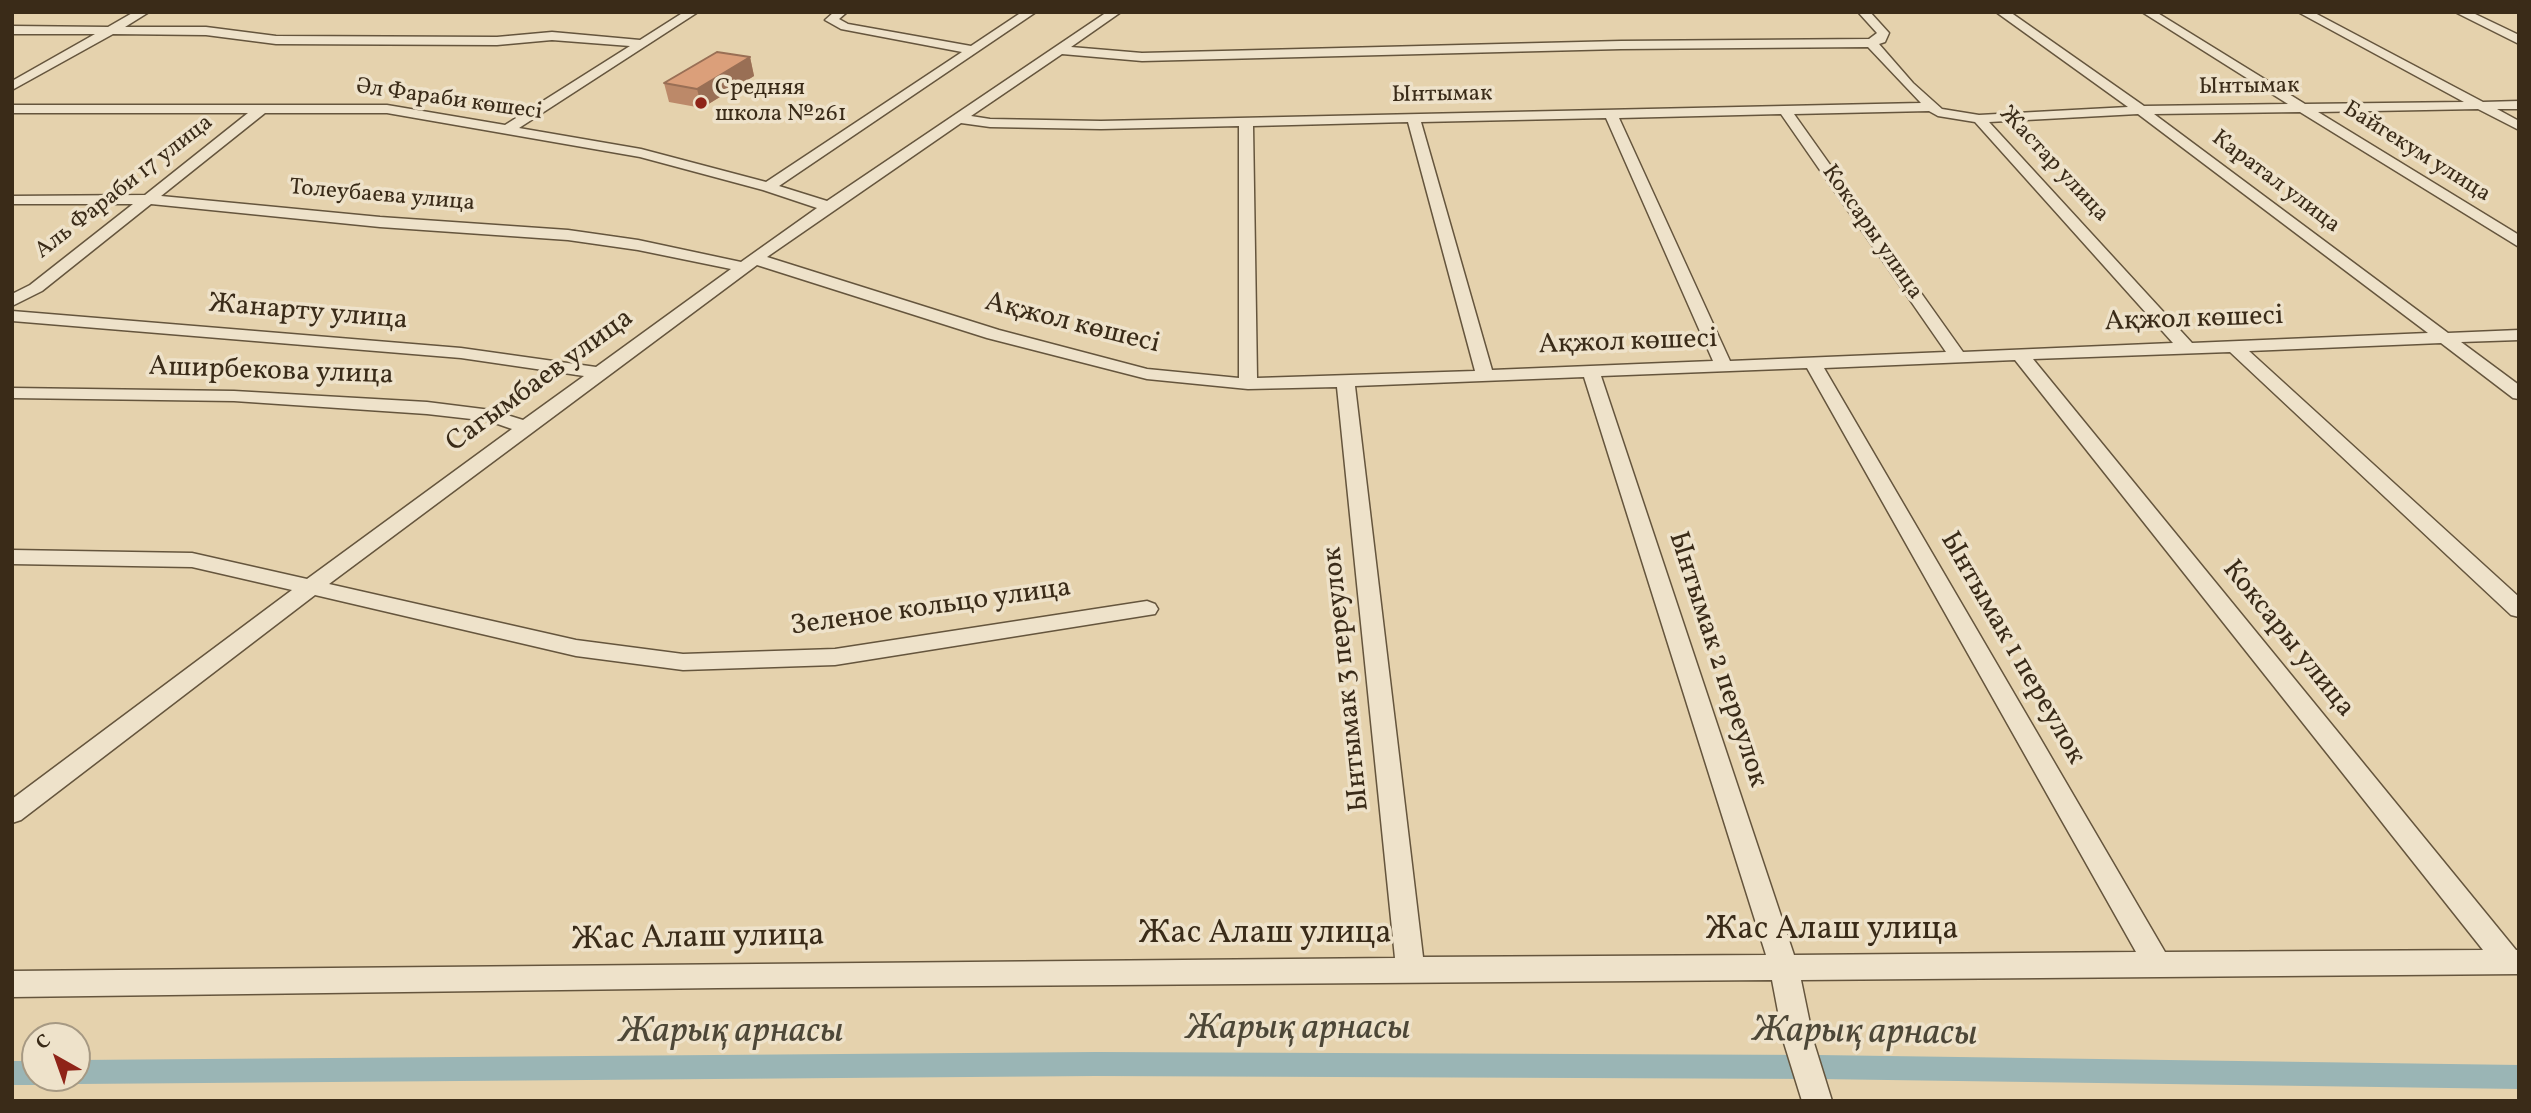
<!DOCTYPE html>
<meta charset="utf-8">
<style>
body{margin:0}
#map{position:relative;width:2531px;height:1113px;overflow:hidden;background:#e5d2ad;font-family:Vollkorn,serif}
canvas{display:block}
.frame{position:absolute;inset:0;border:14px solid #3a2b18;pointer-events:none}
.north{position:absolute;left:21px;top:1022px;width:70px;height:70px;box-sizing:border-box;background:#eee2ca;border:2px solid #a69983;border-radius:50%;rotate:320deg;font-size:19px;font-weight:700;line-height:28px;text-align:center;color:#3a2b18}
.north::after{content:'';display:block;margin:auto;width:24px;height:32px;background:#8f2418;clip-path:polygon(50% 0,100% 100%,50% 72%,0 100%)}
</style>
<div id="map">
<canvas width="2531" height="1113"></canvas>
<div class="frame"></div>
<div class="north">С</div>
</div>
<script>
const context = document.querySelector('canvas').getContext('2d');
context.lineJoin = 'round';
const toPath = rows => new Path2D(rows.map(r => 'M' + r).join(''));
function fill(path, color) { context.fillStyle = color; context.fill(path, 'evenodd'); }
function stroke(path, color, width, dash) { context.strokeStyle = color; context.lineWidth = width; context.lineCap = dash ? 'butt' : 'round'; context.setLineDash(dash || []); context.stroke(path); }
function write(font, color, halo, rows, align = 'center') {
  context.font = font + ' Vollkorn,serif'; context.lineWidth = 7; context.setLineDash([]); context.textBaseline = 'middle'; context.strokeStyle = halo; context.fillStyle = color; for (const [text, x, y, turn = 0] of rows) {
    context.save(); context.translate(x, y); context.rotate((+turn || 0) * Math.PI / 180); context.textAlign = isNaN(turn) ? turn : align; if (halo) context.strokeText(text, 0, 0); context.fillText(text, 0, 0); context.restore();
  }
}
fill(toPath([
 [1096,1052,1818,1055,2519,1065,2519,1089,1818,1079,1096,1076,77,1084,67,1078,77,1078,77,1060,1096,1052],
 [12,1061,35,1061,35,1078,45,1078,44,1081,35,1085,12,1085,12,1061]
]), '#9ab5b5');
const minor = toPath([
 [134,12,149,12,125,27,206,27,276,36,497,37,552,32,640,40,684,12,698,12,519,128,641,149,766,182,962,52,841,29,825,20,834,12,847,12,839,19,848,24,971,46,1022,12,1036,12,779,186,827,201,1107,12,1121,12,1071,47,1142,53,1621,41,1869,39,1877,33,1858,12,1870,12,1889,33,1885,42,1879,44,1913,83,1942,109,1979,115,2128,107,1996,12,2010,12,2144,106,2288,104,2142,12,2156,12,2305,104,2464,102,2298,12,2313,12,2483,102,2519,101,2519,109,2497,109,2519,121,2519,130,2478,109,2318,112,2519,235,2519,247,2300,112,2154,114,2448,333,2519,330,2519,340,2461,342,2519,385,2519,399,2513,398,2441,343,2249,351,2519,597,2519,617,2511,615,2230,352,2033,359,2516,950,2519,950,2519,974,1801,980,1814,1043,1832,1101,1802,1101,1784,1043,1772,980,718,988,12,997,12,971,1395,958,1337,387,1248,389,1147,379,987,338,757,265,329,584,576,640,683,654,835,649,1147,601,1155,604,1158,609,1155,614,835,665,683,670,576,656,315,595,21,820,12,823,12,799,292,590,192,567,12,564,12,550,192,553,307,579,512,429,489,421,427,414,234,401,12,398,12,388,234,391,427,402,491,410,523,420,584,376,461,358,12,321,12,311,461,348,596,367,731,269,638,250,568,240,380,227,151,204,42,291,12,306,12,294,30,285,133,204,12,204,12,196,145,195,248,113,12,113,12,105,387,105,505,125,630,46,552,40,497,45,276,44,206,35,113,34,12,90,12,81,95,34,12,34,12,26,108,27,134,12],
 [1868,47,1921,103,1101,121,990,119,971,116,1062,54,1142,61,1621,49,1868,47],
 [1929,111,1938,116,1975,122,2173,343,1963,352,1794,114,1929,111],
 [265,113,387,113,640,157,763,190,817,208,741,262,638,240,568,230,380,217,161,196,265,113],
 [1781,114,1946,352,1730,361,1619,118,1781,114],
 [2138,114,2428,333,2192,343,1989,122,2138,114],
 [1606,118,1713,361,1492,370,1421,122,1606,118],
 [1408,122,1475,371,1257,378,1253,126,1408,122],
 [961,123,990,127,1101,129,1239,126,1239,378,1147,369,999,330,767,257,961,123],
 [2015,360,2483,950,2165,952,1824,368,2015,360],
 [1807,368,2136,952,1794,955,1601,376,1807,368],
 [1584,377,1766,955,1423,957,1355,386,1584,377],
 [2455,12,2471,12,2519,35,2519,44,2455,12]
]);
stroke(minor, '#65553d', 3);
fill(minor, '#eee2ca');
fill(toPath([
 [750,57,754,76,702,108,669,102,664,83]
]), '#bc8969');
fill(toPath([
 [750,57,754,76,702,108,697,89]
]), '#996f55');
const building = toPath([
 [717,52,750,57,697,89,664,83,717,52]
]);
fill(building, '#db9f7a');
stroke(building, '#996f55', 2);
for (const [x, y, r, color] of [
 [701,103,7,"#8f2418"]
]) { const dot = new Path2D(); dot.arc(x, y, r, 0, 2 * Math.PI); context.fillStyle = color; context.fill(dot); stroke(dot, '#eee2ca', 2.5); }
write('23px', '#3a2b18', '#eee2ca', [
 ["Ынтымак",2249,88,-1],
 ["Ынтымак",1442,96,-1],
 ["Әл Фараби көшесі",449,101,8],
 ["Байгекум улица",2416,153,32],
 ["Жастар улица",2053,165,47],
 ["Каратал улица",2275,183,37],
 ["Аль Фараби 17 улица",125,188,-38],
 ["Толеубаева улица",382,197,5],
 ["Коксары улица",1871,233,55]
]);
write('23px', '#3a2b18', '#eee2ca', [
 ["Средняя",715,90],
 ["школа №261",715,116]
], 'left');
write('28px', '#3a2b18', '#eee2ca', [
 ["Жанарту улица",308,314,5],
 ["Ақжол көшесі",2194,321,-2],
 ["Ақжол көшесі",1072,325,14],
 ["Ақжол көшесі",1628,344,-2],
 ["Аширбекова улица",271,373,2],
 ["Сагымбаев улица",541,382,-36],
 ["Зеленое кольцо улица",931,609,-8],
 ["Коксары улица",2287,640,51],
 ["Ынтымак 1 переулок",2011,649,60],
 ["Ынтымак 2 переулок",1716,660,72],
 ["Ынтымак 3 переулок",1348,679,-96]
]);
write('33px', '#3a2b18', '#eee2ca', [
 ["Жас Алаш улица",1832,932],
 ["Жас Алаш улица",1265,936],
 ["Жас Алаш улица",698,940,-1]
]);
write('italic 37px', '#4d4737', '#eee2ca', [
 ["Жарық арнасы",1298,1031],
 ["Жарық арнасы",731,1034],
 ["Жарық арнасы",1865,1035,1]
]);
</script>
